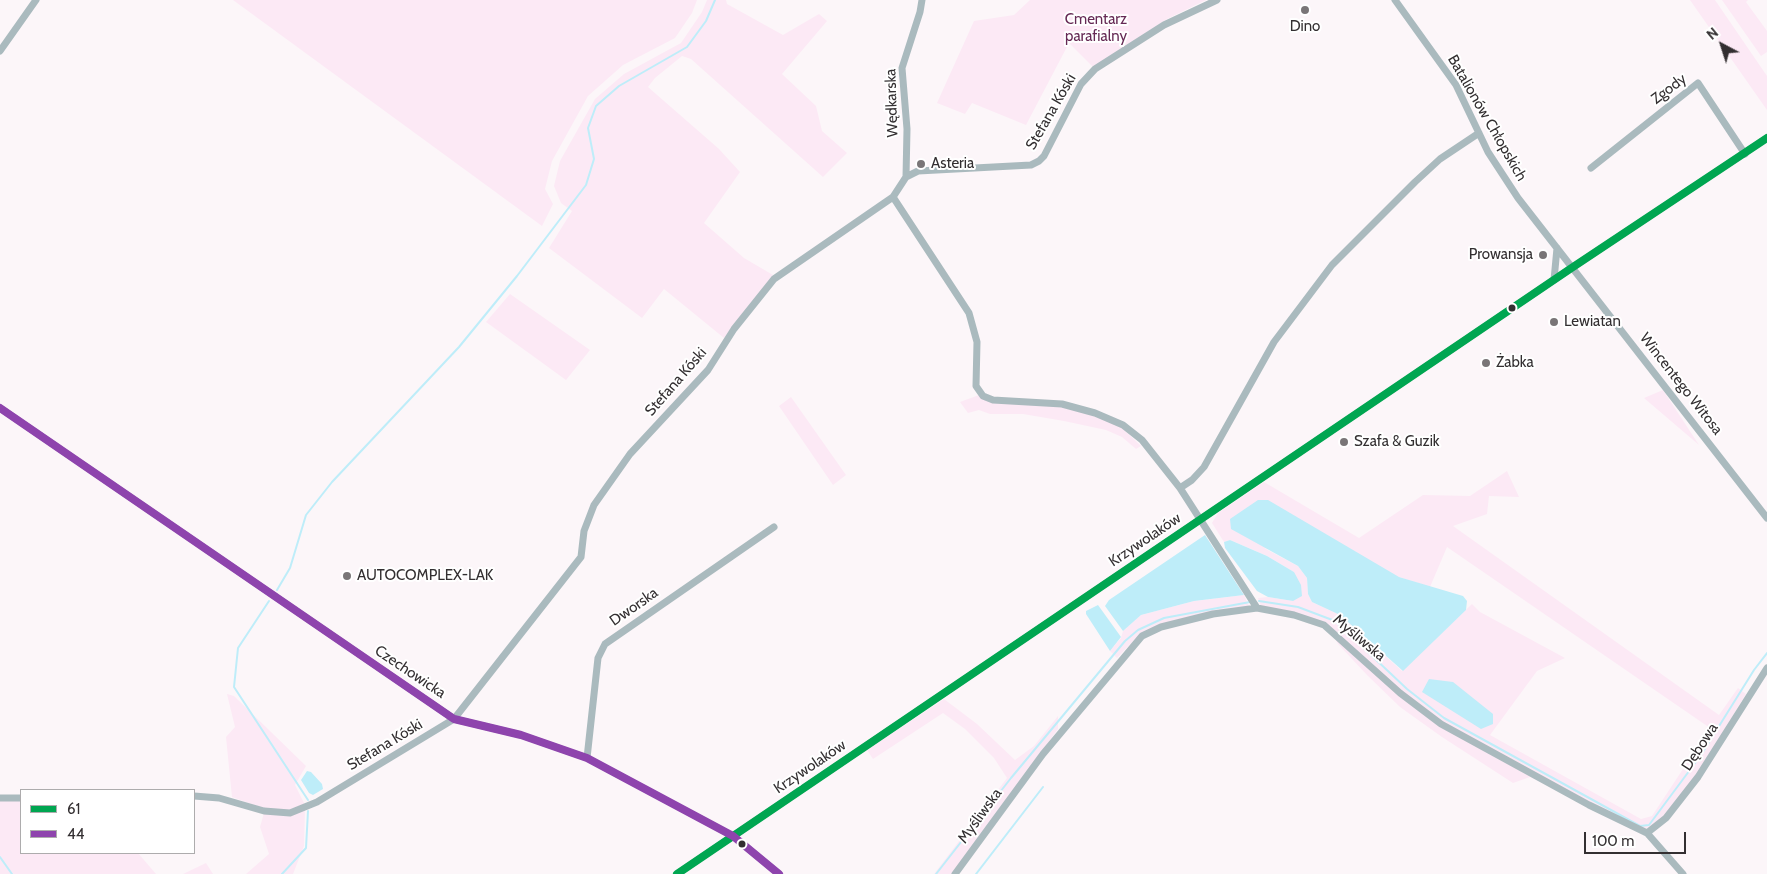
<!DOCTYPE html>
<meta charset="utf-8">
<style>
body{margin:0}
#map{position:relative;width:1767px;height:874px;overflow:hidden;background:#fcf6f9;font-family:Cabin,sans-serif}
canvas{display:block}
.legend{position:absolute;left:20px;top:789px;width:175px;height:65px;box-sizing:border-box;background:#fff;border:1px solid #adacad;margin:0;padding:6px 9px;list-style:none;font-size:15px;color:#332f31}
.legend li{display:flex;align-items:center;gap:10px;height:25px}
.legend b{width:25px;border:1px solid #adacad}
.north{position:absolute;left:1697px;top:20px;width:50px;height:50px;-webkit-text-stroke:4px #fff;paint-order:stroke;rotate:320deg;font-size:14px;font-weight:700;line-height:20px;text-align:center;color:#332f31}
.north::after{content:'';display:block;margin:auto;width:18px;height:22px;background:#332f31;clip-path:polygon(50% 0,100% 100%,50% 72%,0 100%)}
.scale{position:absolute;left:1584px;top:832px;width:102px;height:22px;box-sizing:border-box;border:2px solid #332f31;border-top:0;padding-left:6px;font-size:15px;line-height:18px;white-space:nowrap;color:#332f31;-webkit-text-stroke:4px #fff;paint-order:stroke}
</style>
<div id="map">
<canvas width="1767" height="874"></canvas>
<ul class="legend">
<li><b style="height:6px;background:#00a651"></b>61</li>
<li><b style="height:6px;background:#8e44ad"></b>44</li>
</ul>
<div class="north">N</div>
<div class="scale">100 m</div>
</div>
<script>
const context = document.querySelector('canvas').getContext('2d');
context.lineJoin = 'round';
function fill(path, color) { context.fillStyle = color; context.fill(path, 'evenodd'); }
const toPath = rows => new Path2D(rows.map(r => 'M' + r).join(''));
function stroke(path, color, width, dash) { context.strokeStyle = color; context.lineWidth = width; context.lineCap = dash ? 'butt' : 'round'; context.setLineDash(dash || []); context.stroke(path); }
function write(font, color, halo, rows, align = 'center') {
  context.font = font + ' Cabin,sans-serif'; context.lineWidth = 4; context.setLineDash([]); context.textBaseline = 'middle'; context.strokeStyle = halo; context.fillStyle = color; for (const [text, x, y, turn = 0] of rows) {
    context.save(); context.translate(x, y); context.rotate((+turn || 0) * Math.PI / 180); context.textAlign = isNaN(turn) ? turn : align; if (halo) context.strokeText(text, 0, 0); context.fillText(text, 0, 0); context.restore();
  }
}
fill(toPath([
 [233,0,697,0,692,13,675,38,623,65,588,96,552,161,545,189,553,204,542,226],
 [707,0,726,0,727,4,783,35,819,14,827,21,782,74,816,106,822,131,847,153,823,177,691,59,682,56,655,78,648,87,719,149,740,172,704,223,744,258,773,275,724,338,664,289,642,318,549,248,572,211,561,203,554,186,560,161,595,99,624,74,681,43,702,12],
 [1030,0,1206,0,1167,19,1093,67,1069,43,1026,125,972,103,965,114,937,103,974,21,1014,15],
 [1690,0,1715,0,1767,76,1767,110],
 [1722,0,1748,0,1746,2,1767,31,1767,52,1761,56],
 [510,294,590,350,566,380,486,322],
 [1663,390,1699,445,1644,398],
 [979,395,1061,407,1093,415,1120,426,1141,446,1136,449,1122,437,1106,430,1064,421,1023,414,990,414,979,410,968,413,960,402],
 [791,397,846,475,833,485,779,406],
 [1507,471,1519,497,1489,496,1487,514,1453,526,1719,715,1738,688,1746,694,1697,775,1664,817,1650,828,1640,828,1530,777,1513,783,1442,737,1400,707,1367,675,1338,644,1325,623,1261,606,1258,598,1268,597,1293,601,1294,572,1267,556,1230,540,1224,542,1212,523,1218,513,1264,482,1359,538,1423,495,1470,496],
 [1447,547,1710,728,1652,816,1641,819,1490,735,1537,671,1565,658,1480,612,1472,604,1402,671,1340,615,1312,602,1308,594,1307,578,1298,566,1264,548,1399,577,1430,587],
 [1244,595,1249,606,1140,634,1117,658,1110,651,1121,638,1123,631,1141,615,1194,601],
 [227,694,234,696,306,766,295,785,306,807,289,811,265,809,232,797,226,737,235,727],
 [944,699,977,724,1015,760,1034,746,1058,716,1058,729,952,874,934,874,1007,778,994,758,965,729,943,713,873,759,867,750],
 [21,799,21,853,138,853,156,874,0,874,0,800],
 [305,810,304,846,293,874,246,874,269,854,260,827,264,813],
 [206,863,213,874,183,874]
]), '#fce9f5');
fill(toPath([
 [1258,500,1268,500,1399,577,1463,596,1467,601,1466,610,1403,671,1340,615,1312,602,1308,594,1307,578,1298,566,1231,529,1230,519],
 [1205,535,1244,595,1194,601,1141,615,1123,631,1105,606,1109,600],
 [1230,540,1267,556,1294,572,1301,585,1302,596,1293,601,1268,597,1257,591,1225,548,1224,542],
 [1098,605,1121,637,1110,651,1086,614,1086,611],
 [1429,679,1453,682,1493,714,1493,724,1481,729,1422,692],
 [307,771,311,772,322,784,323,789,313,795,309,793,301,780]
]), '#beedf9');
stroke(toPath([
 [277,590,290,568,306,515,332,482,459,347,517,276,586,185,594,159,588,128,596,106,619,86,687,47,706,21,715,0],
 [269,601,238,648,234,687,308,800],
 [1259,601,1298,607,1335,621,1407,689,1444,718,1640,826,1649,825,1701,755,1754,670,1767,653],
 [0,857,12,874],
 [282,874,306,848,308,811],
 [936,874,1011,778,1125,641,1138,630,1164,618,1250,602],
 [976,874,1043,787]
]), '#beedf9', 2);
stroke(toPath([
 [1395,0,1456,85,1488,152,1518,198,1767,518],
 [0,51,36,0],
 [1591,168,1698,83,1745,154],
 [906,177,907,129,902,68,920,12,922,0],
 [893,197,969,313,977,342,976,386,983,396,993,400,1062,404,1095,413,1123,425,1142,440,1180,488,1257,608],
 [1554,280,1557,248],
 [0,408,454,719,521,735,587,758,733,836,779,874],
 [1180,488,1192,480,1204,467,1274,342,1332,265,1415,182,1440,159,1479,133],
 [587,758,598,658,605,644,774,527],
 [194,796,219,798,264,811,290,813,317,802,454,719,581,557,584,531,594,505,630,454,708,370,734,329,774,279,893,197,906,177,918,171,1031,165,1039,161,1044,156,1081,84,1095,69,1164,25,1217,0],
 [0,798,21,798],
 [1647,833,1666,818,1698,777,1767,668],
 [677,874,1570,269,1767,138],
 [955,874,1043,754,1142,636,1161,627,1213,614,1257,608,1294,615,1324,625,1400,693,1441,724,1589,805,1647,833,1683,874]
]), '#aababe', 7);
stroke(toPath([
 [677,874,1570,269,1767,138]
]), '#00a651', 8);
stroke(toPath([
 [0,408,454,719,521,735,587,758,733,836,779,874]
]), '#8e44ad', 8);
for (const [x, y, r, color] of [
 [1305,10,5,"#797577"],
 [921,164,5,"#797577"],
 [1543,255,5,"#797577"],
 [1512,308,4.5,"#332f31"],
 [1554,322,5,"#797577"],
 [1486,363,5,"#797577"],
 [1344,442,5,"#797577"],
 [347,576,5,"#797577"],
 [742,844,4.5,"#332f31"]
]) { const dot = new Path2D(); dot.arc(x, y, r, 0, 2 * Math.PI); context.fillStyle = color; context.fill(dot); stroke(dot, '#fff', 2); }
write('15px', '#652954', '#fff', [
 ["Cmentarz",1096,20],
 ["parafialny",1096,37]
]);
write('15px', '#332f31', '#fff', [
 ["Dino",1305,27,"center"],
 ["Asteria",931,164],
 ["Prowansja",1533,255,"right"],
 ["Lewiatan",1564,322],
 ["Żabka",1496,363],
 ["Szafa & Guzik",1354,442],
 ["AUTOCOMPLEX-LAK",357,576]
], 'left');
write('15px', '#332f31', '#fff', [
 ["Zgody",1669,89,-37],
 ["Wędkarska",892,103,-92],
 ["Stefana Kóski",1051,112,-60],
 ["Batalionów Chłopskich",1487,118,60],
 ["Stefana Kóski",676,382,-49],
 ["Wincentego Witosa",1681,384,52],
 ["Krzywolaków",1145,540,-34],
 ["Dworska",634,607,-35],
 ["Myśliwska",1359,638,40],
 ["Czechowicka",410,672,34],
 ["Stefana Kóski",385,745,-31],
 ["Dębowa",1700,747,-57],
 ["Krzywolaków",810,767,-34],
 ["Myśliwska",980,816,-54]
]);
</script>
